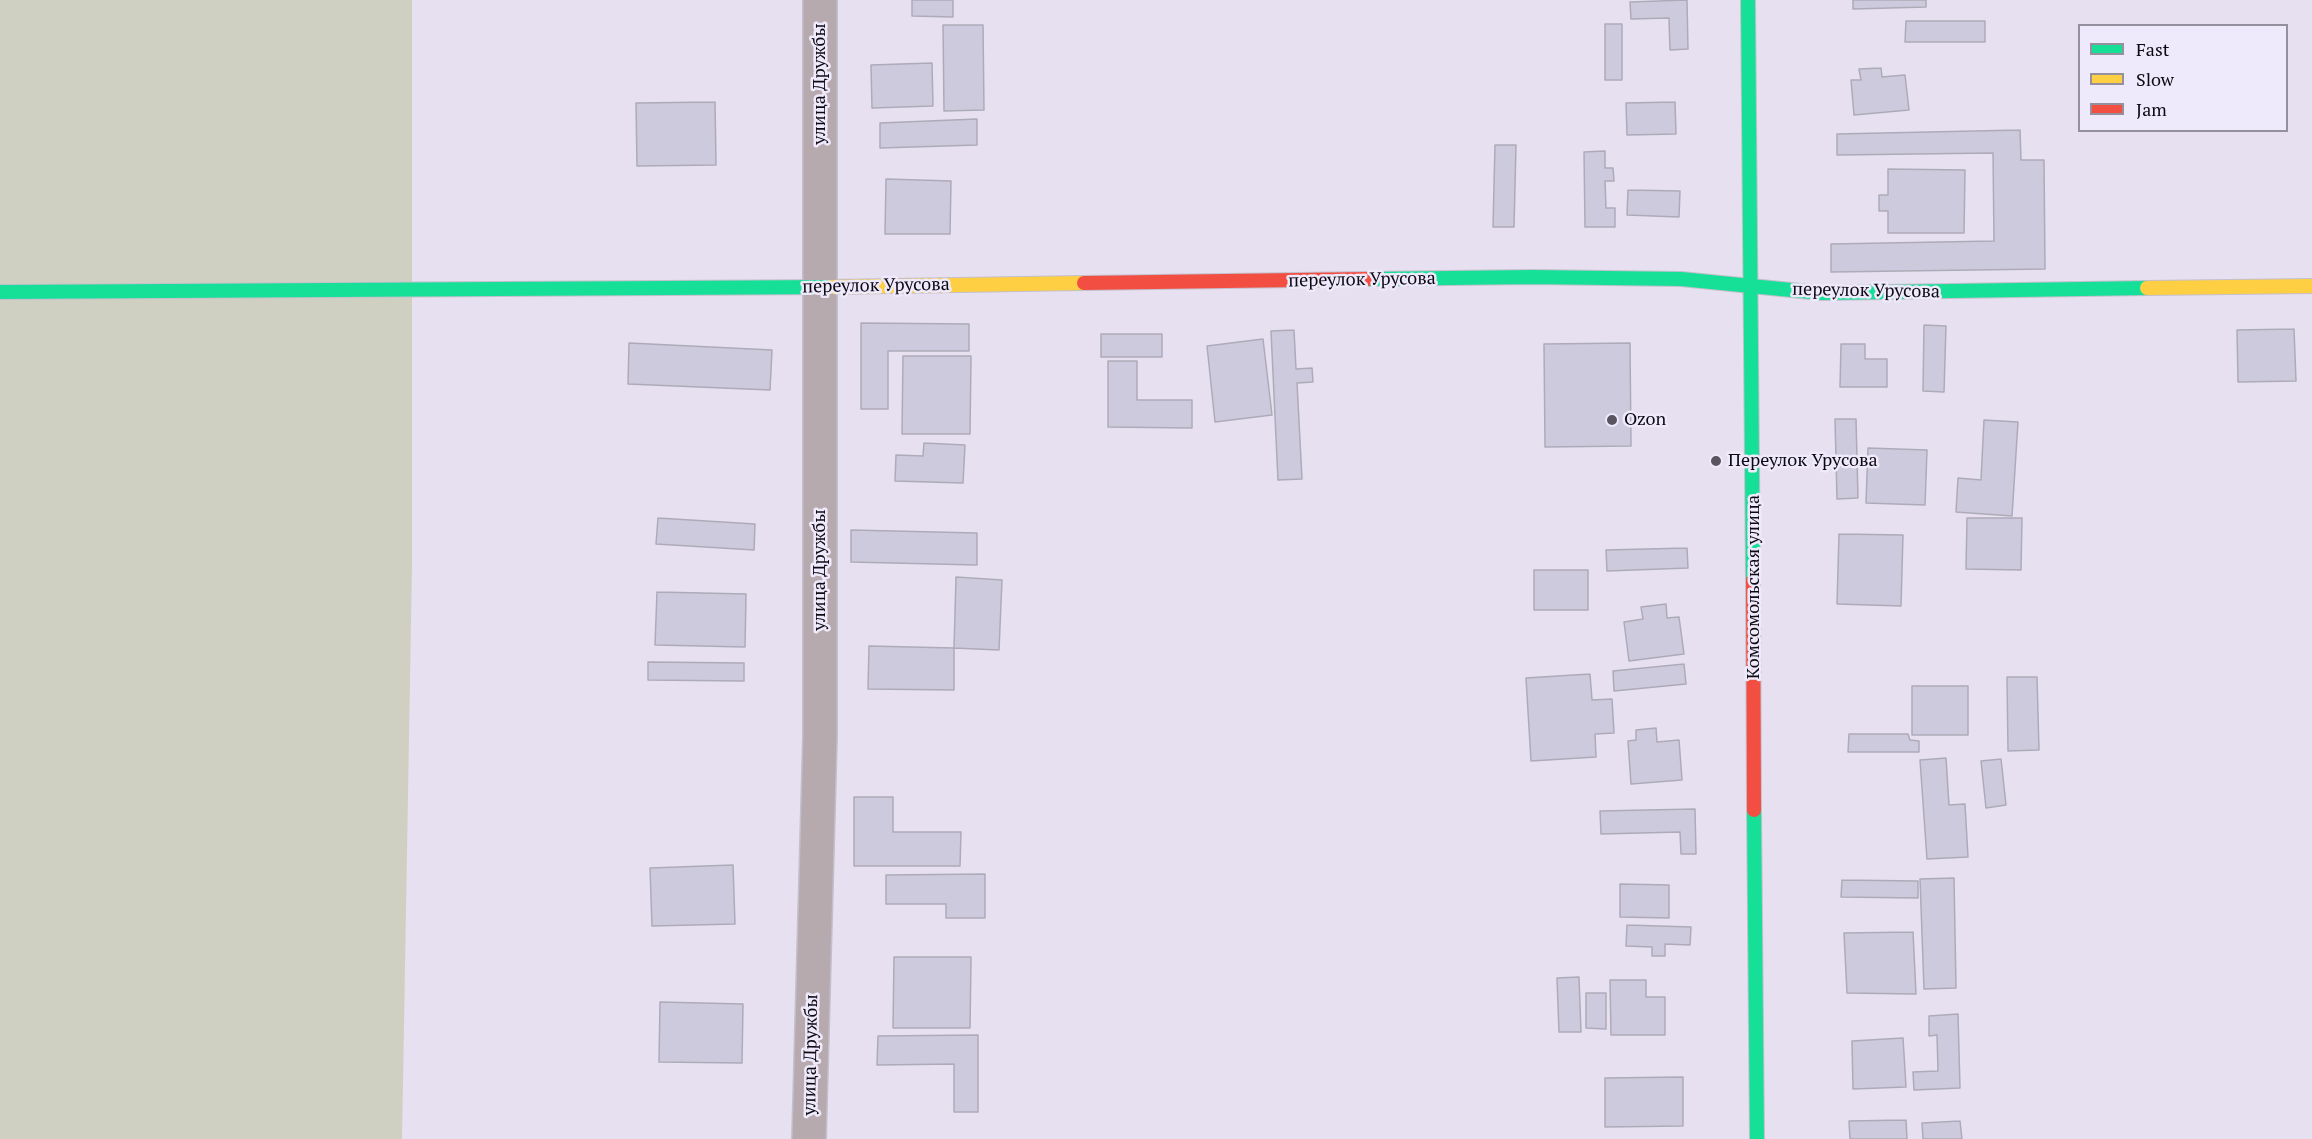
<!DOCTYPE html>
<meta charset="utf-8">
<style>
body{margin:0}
#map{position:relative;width:2312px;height:1139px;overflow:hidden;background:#e6e0f1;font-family:"PT Serif",serif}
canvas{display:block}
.legend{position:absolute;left:2078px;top:24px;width:210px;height:108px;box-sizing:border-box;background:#efeafb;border:2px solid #95909e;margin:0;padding:8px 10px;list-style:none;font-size:18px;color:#0d0912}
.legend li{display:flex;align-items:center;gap:12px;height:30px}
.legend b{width:30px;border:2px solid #95909e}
</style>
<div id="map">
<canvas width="2312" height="1139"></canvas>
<ul class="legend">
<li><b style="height:8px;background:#16e098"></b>Fast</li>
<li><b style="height:8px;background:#ffcf43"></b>Slow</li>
<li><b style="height:8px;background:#f24e42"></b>Jam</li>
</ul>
</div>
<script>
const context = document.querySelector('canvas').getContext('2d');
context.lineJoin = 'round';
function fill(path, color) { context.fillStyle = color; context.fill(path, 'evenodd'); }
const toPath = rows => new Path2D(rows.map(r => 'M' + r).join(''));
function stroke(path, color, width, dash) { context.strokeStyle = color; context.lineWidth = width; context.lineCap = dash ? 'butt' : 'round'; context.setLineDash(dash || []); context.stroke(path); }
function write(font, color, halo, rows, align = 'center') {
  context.font = font + ' "PT Serif",serif'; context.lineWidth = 5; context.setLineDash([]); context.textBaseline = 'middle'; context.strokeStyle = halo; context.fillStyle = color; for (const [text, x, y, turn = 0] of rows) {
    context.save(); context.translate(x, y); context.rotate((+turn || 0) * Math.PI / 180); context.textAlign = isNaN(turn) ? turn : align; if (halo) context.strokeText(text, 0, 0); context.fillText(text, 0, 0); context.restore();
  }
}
fill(toPath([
 [0,0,412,0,412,565,402,1139,0,1139]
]), '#d0d0c2');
const building = toPath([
 [912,0,953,0,953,17,912,16,912,0],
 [1687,0,1688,49,1670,50,1669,18,1631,19,1630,2,1687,0],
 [1853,0,1926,0,1926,7,1853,9,1853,0],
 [1906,21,1985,21,1985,42,1905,42,1906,21],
 [1605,24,1622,24,1622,80,1605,80,1605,24],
 [943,25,983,25,984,110,944,111,943,25],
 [932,63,933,106,872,108,871,65,932,63],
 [1881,68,1882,77,1905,75,1909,110,1854,115,1851,80,1861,80,1859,69,1881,68],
 [715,102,716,165,637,166,636,103,715,102],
 [1675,102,1676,134,1627,135,1626,103,1675,102],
 [977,119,977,145,880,148,880,123,977,119],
 [2020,130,2021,160,2044,160,2045,269,1831,272,1831,244,1994,241,1993,153,1837,155,1837,134,2020,130],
 [1495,145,1516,145,1514,227,1493,227,1495,145],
 [1605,151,1605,168,1613,168,1614,181,1605,181,1606,208,1615,208,1615,227,1585,227,1584,152,1605,151],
 [1888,169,1965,170,1964,233,1888,233,1888,211,1879,211,1879,195,1888,195,1888,169],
 [886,179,951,181,950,234,885,234,886,179],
 [1628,190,1680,191,1679,217,1627,215,1628,190],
 [861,323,969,324,969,351,888,351,888,409,861,409,861,323],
 [1924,325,1946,326,1944,392,1923,391,1924,325],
 [2294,329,2296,381,2238,382,2237,330,2294,329],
 [1294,330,1296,369,1312,368,1313,382,1297,383,1302,479,1278,480,1271,331,1294,330],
 [1101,334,1162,334,1162,357,1101,357,1101,334],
 [1263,339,1272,415,1215,422,1207,346,1263,339],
 [629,343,772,350,770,390,628,384,629,343],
 [1630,343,1631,446,1545,447,1544,344,1630,343],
 [1841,344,1865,344,1865,359,1887,359,1887,387,1840,387,1841,344],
 [903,356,971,356,970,434,902,434,903,356],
 [1108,361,1137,361,1137,400,1192,400,1192,428,1108,427,1108,361],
 [1835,419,1856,419,1858,498,1837,499,1835,419],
 [1984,420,2018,422,2012,516,1956,512,1958,478,1981,480,1984,420],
 [924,443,965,445,963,483,895,481,896,455,923,456,924,443],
 [1868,448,1927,450,1925,505,1866,503,1868,448],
 [658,518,755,524,754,550,656,544,658,518],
 [1967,518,2022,518,2021,570,1966,569,1967,518],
 [851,530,977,533,977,565,851,562,851,530],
 [1839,534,1903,535,1901,606,1837,604,1839,534],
 [1687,548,1688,568,1607,571,1606,550,1687,548],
 [1534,570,1588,570,1588,610,1534,610,1534,570],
 [956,577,1002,580,999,650,954,648,956,577],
 [657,592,746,594,745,647,655,645,657,592],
 [1666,604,1667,618,1679,617,1684,654,1629,661,1624,622,1643,619,1641,607,1666,604],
 [869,646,954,648,954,690,868,689,869,646],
 [648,662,744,663,744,681,648,680,648,662],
 [1684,664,1686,684,1614,691,1613,671,1684,664],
 [1590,674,1592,700,1612,699,1614,733,1595,734,1596,757,1531,761,1526,678,1590,674],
 [2007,677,2037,677,2039,750,2008,751,2007,677],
 [1912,686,1968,686,1968,735,1912,735,1912,686],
 [1656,728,1657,742,1679,740,1682,780,1631,784,1628,741,1636,740,1636,730,1656,728],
 [1849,734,1908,734,1910,740,1919,741,1919,752,1848,752,1849,734],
 [1946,758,1949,805,1965,804,1968,857,1927,859,1920,760,1946,758],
 [2001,759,2006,805,1986,808,1981,761,2001,759],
 [854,797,893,797,893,832,961,832,960,866,854,866,854,797],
 [1695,809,1696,854,1681,854,1680,832,1601,834,1600,811,1695,809],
 [733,865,735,924,652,926,650,868,733,865],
 [985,874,985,918,946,918,946,904,886,904,886,875,985,874],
 [1954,878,1956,988,1924,989,1920,879,1954,878],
 [1842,880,1918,881,1918,898,1841,897,1842,880],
 [1620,884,1669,885,1669,918,1620,917,1620,884],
 [1627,925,1691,927,1690,945,1665,944,1665,956,1652,956,1652,947,1626,946,1627,925],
 [1913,932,1916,994,1847,993,1844,933,1913,932],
 [894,957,971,957,970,1028,893,1028,894,957],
 [1579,977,1581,1032,1559,1032,1557,978,1579,977],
 [1610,980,1646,980,1646,997,1665,997,1665,1035,1611,1035,1610,980],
 [1586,993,1606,993,1606,1029,1586,1028,1586,993],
 [660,1002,743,1004,742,1063,659,1062,660,1002],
 [1958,1014,1960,1088,1914,1090,1913,1072,1938,1071,1937,1035,1929,1036,1929,1016,1958,1014],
 [978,1035,978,1112,954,1112,954,1064,877,1065,878,1036,978,1035],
 [1903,1038,1906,1087,1853,1089,1852,1041,1903,1038],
 [1683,1077,1683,1126,1605,1127,1605,1078,1683,1077],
 [1906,1120,1907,1139,1850,1139,1849,1121,1906,1120],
 [1960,1121,1962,1139,1923,1139,1922,1123,1960,1121]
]);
fill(building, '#cdcadd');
stroke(building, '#aeabb8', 1.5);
const street = toPath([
 [809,1139,820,735,820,0]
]);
const fast = toPath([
 [1748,0,1753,580],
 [1367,279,1532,277,1681,279,1821,293,2147,288],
 [0,292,831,287],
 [1754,810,1757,1139]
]);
const slow = toPath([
 [831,287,1084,283],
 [2147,288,2312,286]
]);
const jam = toPath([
 [1084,283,1367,279],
 [1753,580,1754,810]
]);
stroke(street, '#c4bfcc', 36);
stroke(fast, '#c4bfcc', 16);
stroke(slow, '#c4bfcc', 16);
stroke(jam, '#c4bfcc', 16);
stroke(street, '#b6aaae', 33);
stroke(fast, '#16e098', 14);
stroke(slow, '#ffcf43', 14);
stroke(jam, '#f24e42', 14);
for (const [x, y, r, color] of [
 [1612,420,6,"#595460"],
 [1716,461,6,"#595460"]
]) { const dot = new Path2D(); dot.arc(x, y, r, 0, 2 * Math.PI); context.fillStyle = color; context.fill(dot); stroke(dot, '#efeafb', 2); }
write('18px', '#0d0912', '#efeafb', [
 ["улица Дружбы",820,84,-90],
 ["переулок Урусова",1362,280,-1],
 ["переулок Урусова",876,286,-1],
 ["переулок Урусова",1866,291,1],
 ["улица Дружбы",820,570,-90],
 ["Комсомольская улица",1754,587,-90],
 ["улица Дружбы",811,1055,-89]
]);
write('18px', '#0d0912', '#efeafb', [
 ["Ozon",1624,420],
 ["Переулок Урусова",1728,461]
], 'left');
</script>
